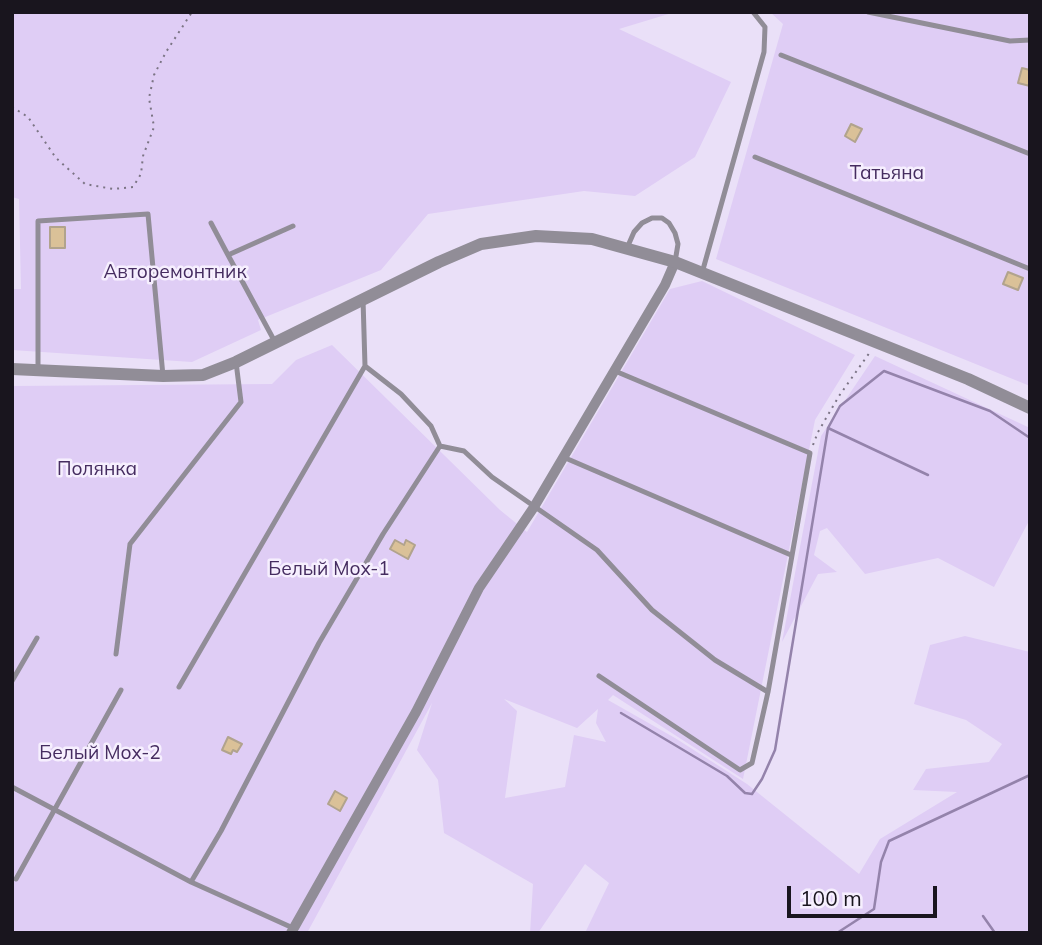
<!DOCTYPE html>
<meta charset="utf-8">
<style>
body{margin:0}
#map{position:relative;width:1042px;height:945px;overflow:hidden;background:#eae0f8;font-family:Mulish,sans-serif}
canvas{display:block}
.frame{position:absolute;inset:0;border:14px solid #19151e;pointer-events:none}
.scale{position:absolute;left:787px;top:886px;width:150px;height:32px;box-sizing:border-box;border:4px solid #19151e;border-top:0;padding-left:9px;font-size:21px;line-height:24px;white-space:nowrap;color:#19151e;-webkit-text-stroke:5px #f6effe;paint-order:stroke}
</style>
<div id="map">
<canvas width="1042" height="945"></canvas>
<div class="frame"></div>
<div class="scale">100 m</div>
</div>
<script>
const context = document.querySelector('canvas').getContext('2d');
context.lineJoin = 'round';
function fill(path, color) { context.fillStyle = color; context.fill(path, 'evenodd'); }
const toPath = rows => new Path2D(rows.map(r => 'M' + r).join(''));
function stroke(path, color, width, dash) { context.strokeStyle = color; context.lineWidth = width; context.lineCap = dash ? 'butt' : 'round'; context.setLineDash(dash || []); context.stroke(path); }
function write(font, color, halo, rows, align = 'center') {
  context.font = font + ' Mulish,sans-serif'; context.lineWidth = 5; context.setLineDash([]); context.textBaseline = 'middle'; context.strokeStyle = halo; context.fillStyle = color; for (const [text, x, y, turn = 0] of rows) {
    context.save(); context.translate(x, y); context.rotate((+turn || 0) * Math.PI / 180); context.textAlign = isNaN(turn) ? turn : align; if (halo) context.strokeText(text, 0, 0); context.fillText(text, 0, 0); context.restore();
  }
}
fill(toPath([
 [12,12,675,12,619,29,731,82,695,157,635,196,584,191,428,214,381,270,258,320,261,330,192,362,12,350,12,289,21,289,19,199,12,197],
 [770,12,1030,12,1030,386,716,259,783,24],
 [702,281,855,355,815,420,743,779,613,695,608,700,675,738,747,784,859,874,880,839,957,792,913,790,926,769,989,762,1002,744,966,720,914,704,930,645,965,636,1030,652,1030,933,585,933,609,883,585,864,538,933,530,933,533,884,444,833,438,780,417,750,432,703,307,933,12,933,12,386,272,384,296,360,332,345,500,510,527,532,670,289],
 [504,699,577,728,598,709,596,723,606,742,574,735,565,787,505,798,517,711],
 [875,356,1030,428,1030,519,994,587,938,558,865,574,827,528,820,531,814,555,837,572,818,574,782,642,821,436]
]), '#dfcdf5');
stroke(toPath([
 [828,428,928,475],
 [621,713,727,776,745,793,752,794,762,779,775,750,828,428,840,406,884,371,990,411,1030,438],
 [983,916,995,933],
 [837,933,874,909,881,862,889,841,1030,775]
]), '#9483ab', 2.5);
const building = toPath([
 [1022,68,1030,70,1030,86,1018,83,1022,68],
 [851,124,862,129,855,142,845,136,851,124],
 [50,227,65,227,65,248,50,248,50,227],
 [1008,272,1023,278,1018,290,1003,284,1008,272],
 [395,540,404,545,406,540,415,545,408,559,390,549,395,540],
 [228,737,242,744,237,752,233,750,231,754,222,750,228,737],
 [335,791,347,798,340,811,328,804,335,791]
]);
fill(building, '#dac198');
stroke(building, '#b1a38d', 2);
stroke(toPath([
 [12,107,28,117,56,158,85,184,113,189,133,187,141,174,143,156,154,127,149,98,154,75,166,52,192,12],
 [813,445,818,432,839,396,870,352]
]), '#7b7484', 2, [2, 5]);
stroke(toPath([
 [868,12,1010,41,1030,40],
 [781,55,1030,154],
 [755,157,1030,269],
 [211,223,228,255],
 [627,248,634,232,642,223,652,218,662,218,669,223,675,233,678,244,675,262],
 [702,273,764,52,765,27,753,12],
 [275,342,228,255,293,226],
 [365,366,401,394,431,426,440,446,464,451,492,477,597,550,652,610,715,660,768,692],
 [38,369,38,221,148,214,163,376],
 [563,457,791,555],
 [116,654,130,544,241,402,236,362],
 [599,676,740,770,752,763,768,692,810,453,615,371],
 [12,681,37,638],
 [179,687,365,366,363,299],
 [12,787,191,882,293,928],
 [16,879,121,690],
 [191,882,221,831,319,643,383,534,440,446]
]), '#918d97', 5);
stroke(toPath([
 [291,933,416,712,479,588,534,507,665,285,675,262]
]), '#918d97', 10);
stroke(toPath([
 [12,369,163,376,203,375,236,362,439,262,481,244,536,236,592,239,675,262,968,379,1030,408]
]), '#918d97', 12);
write('19px', '#452c60', '#f6effe', [
 ["Татьяна",887,173],
 ["Авторемонтник",175,272],
 ["Полянка",97,469],
 ["Белый Мох-1",329,569],
 ["Белый Мох-2",100,753]
]);
</script>
